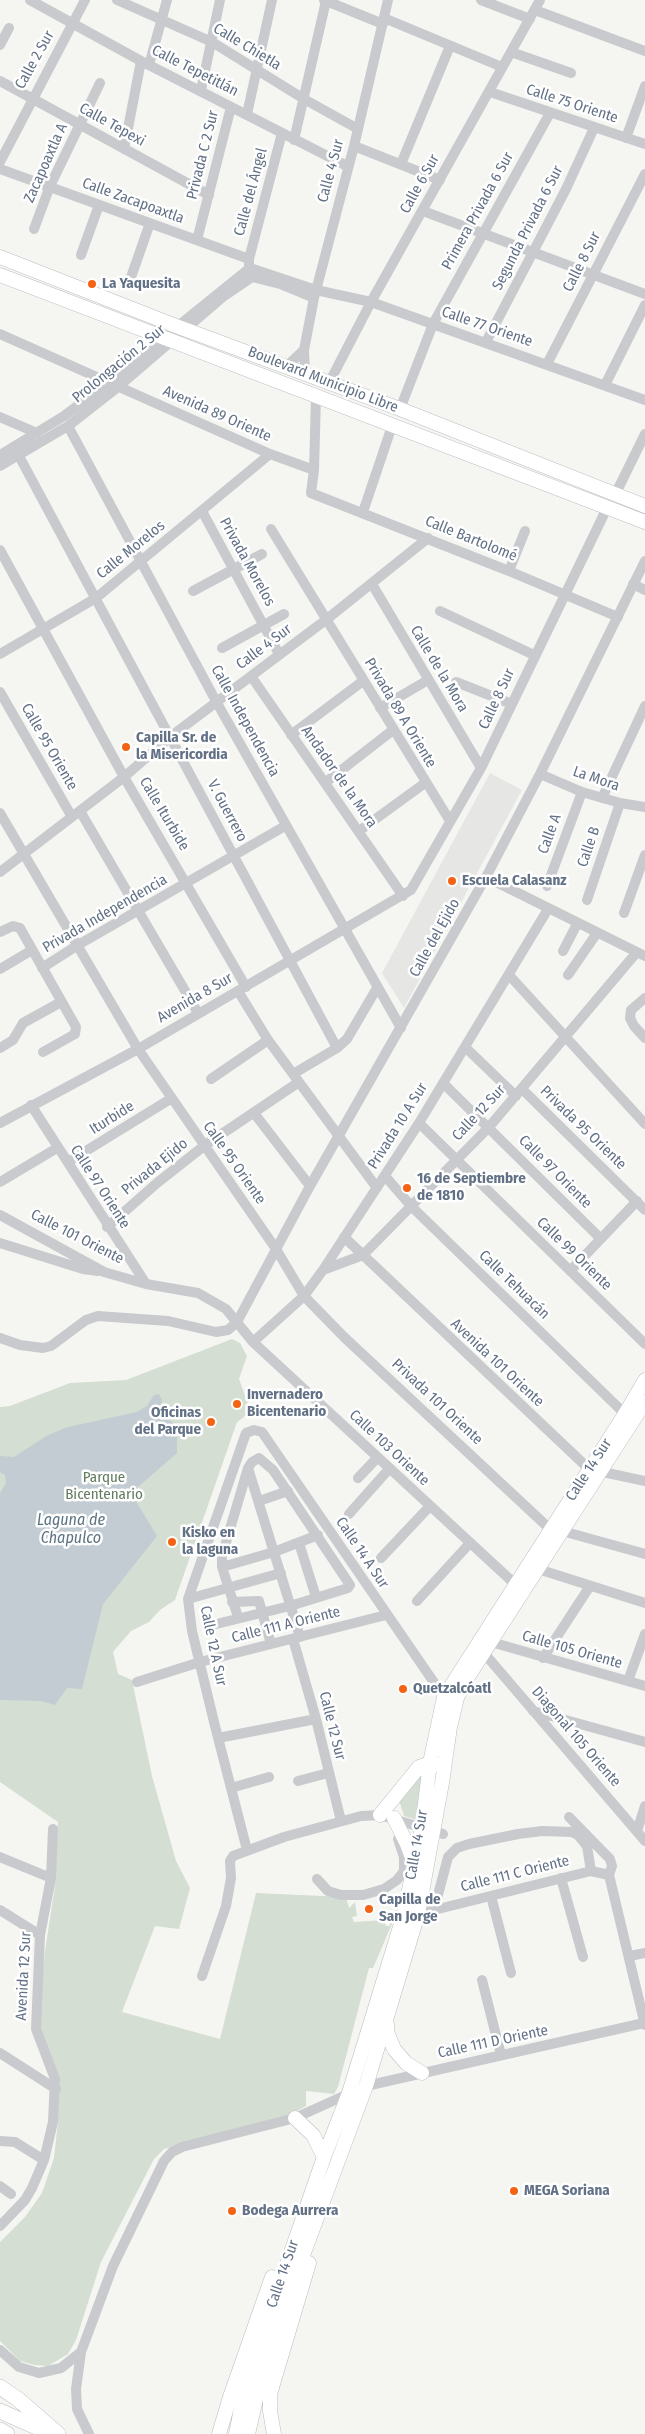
<!DOCTYPE html>
<meta charset="utf-8">
<style>
body{margin:0}
canvas{display:block;background:#f5f6f2}
</style>
<canvas width="645" height="2434"></canvas>
<script>
const context = document.querySelector('canvas').getContext('2d');
context.lineJoin = 'round';
function fill(path, color) { context.fillStyle = color; context.fill(path, 'evenodd'); }
const toPath = rows => new Path2D(rows.map(r => 'M' + r).join(''));
function stroke(path, color, width, dash) { context.strokeStyle = color; context.lineWidth = width; context.lineCap = dash ? 'butt' : 'round'; context.setLineDash(dash || []); context.stroke(path); }
function write(font, color, halo, rows, align = 'center') {
  context.font = font + ' "Fira Sans Condensed",sans-serif'; context.lineWidth = 5; context.setLineDash([]); context.textBaseline = 'middle'; context.strokeStyle = halo; context.fillStyle = color; for (const [text, x, y, turn = 0] of rows) {
    context.save(); context.translate(x, y); context.rotate((+turn || 0) * Math.PI / 180); context.textAlign = isNaN(turn) ? turn : align; if (halo) context.strokeText(text, 0, 0); context.fillText(text, 0, 0); context.restore();
  }
}
fill(toPath([
 [490,773,522,790,404,1008,382,973]
]), '#e6e6e5');
fill(toPath([
 [232,1339,240,1343,247,1356,239,1379,251,1412,237,1422,175,1600,160,1610,149,1622,131,1631,113,1652,118,1674,132,1680,152,1776,176,1861,190,1888,179,1929,155,1926,122,2012,220,2039,256,1893,346,1897,349,1908,355,1902,357,1916,352,1917,354,1922,384,1920,386,1926,390,1926,388,1919,395,1910,398,1910,373,1968,369,1968,338,2087,334,2094,306,2091,306,2106,288,2116,164,2149,154,2159,101,2262,76,2340,68,2354,48,2366,34,2365,20,2361,0,2341,0,2242,25,2217,42,2193,54,2158,58,2122,56,2076,37,2030,45,1951,55,1886,58,1822,0,1782,0,1407,10,1406,70,1383,126,1380],
 [425,1766,417,1820,404,1816,399,1800]
]), '#d5ded2');
fill(toPath([
 [159,1394,162,1400,159,1413,173,1423,177,1431,177,1453,131,1493,157,1536,103,1604,82,1689,67,1688,55,1705,41,1701,0,1700,0,1493,6,1483,5,1475,0,1472,0,1456,14,1457,48,1435,68,1427,137,1412,147,1406,154,1395]
]), '#c2ccd2');
const major = toPath([
 [0,257,176,326,400,409,645,506],
 [0,275,645,522],
 [380,1815,419,1767,430,1763,438,1765],
 [394,1818,407,1844,414,1863],
 [387,2024,387,2032,394,2049,406,2063,422,2073],
 [295,2118,313,2135,324,2157],
 [219,2434,230,2397,272,2277],
 [236,2434,246,2383,324,2157,349,2093,404,1914,422,1827,430,1763,444,1697,625,1414,645,1380],
 [248,2434,259,2386,270,2351,293,2282,366,2086,418,1914,442,1783,450,1727,457,1698,464,1683,645,1402],
 [274,2434,270,2411,270,2394,309,2263]
]);
const highway = toPath([
 [0,2387,19,2400,58,2434],
 [0,2411,50,2433],
 [0,2430,7,2434]
]);
stroke(major, '#babdc1', 15);
stroke(highway, '#b9bcbf', 16);
stroke(toPath([
 [30,0,141,61,347,166],
 [117,0,212,42,304,99,358,129],
 [324,0,383,24],
 [481,0,530,19],
 [535,10,645,51],
 [384,18,502,67],
 [0,45,9,28],
 [511,52,571,73],
 [149,65,167,0],
 [0,81,209,195],
 [201,90,220,0],
 [490,92,645,144],
 [247,114,272,0],
 [626,138,645,86],
 [294,140,326,1],
 [354,146,440,180],
 [124,149,141,61],
 [0,162,85,0],
 [401,164,450,46],
 [0,169,249,259],
 [423,211,645,294],
 [34,229,50,186,100,83],
 [197,240,231,107],
 [81,255,99,205],
 [249,265,249,259,282,133],
 [252,277,280,284,314,298],
 [130,280,150,223],
 [0,334,270,454,314,470],
 [486,342,566,189,594,128],
 [547,364,645,174],
 [287,366,304,350],
 [305,372,304,350,314,298,354,146,388,0],
 [329,383,371,302,540,0],
 [605,385,645,305],
 [316,397,314,470,311,493,509,571,618,617],
 [400,409,433,324,550,113],
 [0,417,37,433],
 [68,426,217,703,401,1028],
 [0,455,64,416,109,382,250,268,316,290,371,302,645,400],
 [19,456,337,1048],
 [0,466,68,426,118,387,224,296,252,277],
 [615,495,645,434],
 [202,511,279,654],
 [363,512,392,426],
 [271,529,450,821],
 [0,550,124,777,246,987],
 [509,571,525,531],
 [372,584,481,768],
 [633,584,645,590],
 [193,591,262,554],
 [440,611,534,655],
 [222,648,284,614],
 [0,654,96,598,270,454],
 [251,676,403,896],
 [456,682,512,704],
 [0,692,72,817],
 [380,708,428,680],
 [291,735,363,681],
 [540,774,582,792,620,803,645,807],
 [326,782,393,730],
 [602,798,645,706],
 [80,811,198,1013],
 [0,813,138,1049,276,1249,304,1296,344,1337,551,1530],
 [359,831,425,783],
 [0,872,124,777,170,737,327,619,428,538],
 [486,877,645,956],
 [547,886,582,792],
 [587,900,620,803],
 [624,913,645,855],
 [0,932,13,926,20,928,76,1027,75,1034,43,1052],
 [563,951,577,924],
 [42,968,78,945,285,826],
 [0,969,32,950],
 [509,975,645,1124],
 [568,975,597,933],
 [238,991,268,1040,377,1188],
 [645,998,631,1010,630,1018,634,1026,645,1038],
 [465,1047,516,1096],
 [0,1048,13,1040,23,1023,61,1002],
 [293,1074,337,1048,347,1039,377,988],
 [211,1079,268,1040],
 [443,1083,600,1238],
 [522,1089,645,1210],
 [31,1105,146,1284],
 [254,1113,310,1186],
 [0,1123,138,1049,411,890,481,768,607,508],
 [419,1123,645,1344],
 [68,1162,172,1098],
 [385,1176,411,1206,625,1414],
 [0,1182,57,1148],
 [0,1215,104,1272,146,1284,198,1293,226,1309,253,1342,516,1585],
 [107,1227,157,1183,204,1146,299,1082],
 [344,1237,589,1469,645,1481],
 [0,1243,83,1269,98,1271],
 [323,1270,363,1255,489,1127,637,952],
 [570,1271,637,1201],
 [0,1338,20,1345,43,1348,51,1346,86,1320,98,1316,168,1321,216,1332,228,1330,237,1322,310,1186,486,877,540,774,645,561],
 [253,1342,304,1296,323,1270,419,1123,548,909],
 [248,1468,300,1637],
 [358,1478,377,1458],
 [259,1501,288,1491],
 [349,1514,389,1469],
 [562,1531,645,1554],
 [299,1543,316,1597],
 [381,1558,430,1506],
 [222,1567,274,1552,318,1535],
 [538,1569,645,1603],
 [188,1599,281,1573],
 [417,1601,470,1543],
 [232,1602,259,1601,271,1644],
 [208,1626,290,1606,348,1588,350,1585,273,1470,259,1458,252,1462,248,1468,222,1556,222,1567,238,1617],
 [293,1639,316,1719,341,1821],
 [491,1642,645,1686],
 [484,1653,645,1841],
 [543,1658,590,1586],
 [628,1681,645,1634],
 [137,1682,200,1662,386,1615],
 [533,1711,645,1742],
 [218,1738,316,1719],
 [298,1781,328,1773],
 [231,1788,269,1777],
 [637,1831,645,1806],
 [247,1850,215,1726,192,1631,188,1599,246,1433,254,1430,262,1432,444,1697],
 [0,1857,51,1878],
 [609,1875,645,2025],
 [561,1878,583,1957],
 [317,1879,328,1891,341,1895,363,1895,384,1889,397,1880,404,1871,404,1857,398,1839],
 [491,1896,511,1973],
 [0,1910,40,1935],
 [434,1910,448,1857,457,1848,469,1844,518,1834,542,1831,572,1832,578,1835,587,1846,591,1871],
 [418,1914,591,1871,609,1875,612,1866,610,1859,569,1817],
 [630,1956,645,1953],
 [202,1976,226,1906,231,1878,230,1861,233,1856,284,1837,361,1816,380,1815,443,1834],
 [482,1980,501,2055],
 [0,2053,56,2089],
 [0,2141,15,2142,44,2160],
 [0,2186,11,2194],
 [0,2226,25,2200,32,2188,44,2160,53,2122,55,2079,36,2029,40,1935,51,1878,53,1829],
 [0,2350,19,2367,39,2373,61,2368,81,2352],
 [89,2434,77,2409,76,2389,81,2352,113,2266,164,2161,172,2152,182,2147,295,2118,366,2086,644,2023]
]), '#c8cace', 10);
stroke(major, '#fff', 14);
stroke(highway, '#fff', 15);
for (const [x, y, r, color] of [
 [92,284,5,"#f46314"],
 [126,747,5,"#f46314"],
 [452,881,5,"#f46314"],
 [407,1188,5,"#f46314"],
 [237,1404,5,"#f46314"],
 [211,1422,5,"#f46314"],
 [172,1542,5,"#f46314"],
 [403,1689,5,"#f46314"],
 [369,1909,5,"#f46314"],
 [514,2191,5,"#f46314"],
 [232,2211,5,"#f46314"]
]) { const dot = new Path2D(); dot.arc(x, y, r, 0, 2 * Math.PI); context.fillStyle = color; context.fill(dot); stroke(dot, '#fff', 2); }
write('15px', '#627186', '#fff', [
 ["Calle Chietla",247,47,31],
 ["Calle 2 Sur",35,60,-61],
 ["Calle Tepetitlán",195,71,27],
 ["Calle 75 Oriente",572,104,18],
 ["Calle Tepexi",112,125,29],
 ["Privada C 2 Sur",203,155,-76],
 ["Zacapoaxtla A",46,163,-66],
 ["Calle 4 Sur",331,171,-75],
 ["Calle 6 Sur",420,184,-61],
 ["Calle del Ángel",251,192,-75],
 ["Calle Zacapoaxtla",133,201,20],
 ["Primera Privada 6 Sur",478,211,-61],
 ["Segunda Privada 6 Sur",528,228,-63],
 ["Calle 8 Sur",582,262,-63],
 ["Calle 77 Oriente",487,327,19],
 ["Prolongación 2 Sur",119,364,-39],
 ["Boulevard Municipio Libre",323,380,21],
 ["Avenida 89 Oriente",217,414,24],
 ["Calle Bartolomé",471,539,22],
 ["Calle Morelos",131,550,-39],
 ["Privada Morelos",247,562,61],
 ["Calle 4 Sur",264,647,-37],
 ["Calle de la Mora",439,669,59],
 ["Calle 8 Sur",497,699,-65],
 ["Privada 89 A Oriente",400,713,59],
 ["Calle Independencia",245,721,61],
 ["Calle 95 Oriente",49,747,60],
 ["Andador de la Mora",339,777,55],
 ["La Mora",596,779,19],
 ["V. Guerrero",227,811,62],
 ["Calle Iturbide",164,814,59],
 ["Calle A",550,834,-70],
 ["Calle B",589,847,-71],
 ["Privada Independencia",105,914,-30],
 ["Calle del Ejido",435,938,-61],
 ["Avenida 8 Sur",195,998,-30],
 ["Calle 12 Sur",479,1113,-47],
 ["Iturbide",112,1118,-32],
 ["Privada 10 A Sur",398,1126,-58],
 ["Privada 95 Oriente",583,1128,44],
 ["Calle 95 Oriente",234,1163,55],
 ["Privada Ejido",155,1167,-39],
 ["Calle 97 Oriente",555,1172,45],
 ["Calle 97 Oriente",100,1187,57],
 ["Calle 101 Oriente",77,1237,27],
 ["Calle 99 Oriente",574,1254,44],
 ["Calle Tehuacán",514,1285,44],
 ["Avenida 101 Oriente",497,1363,43],
 ["Privada 101 Oriente",437,1402,43],
 ["Calle 103 Oriente",389,1448,43],
 ["Calle 14 Sur",589,1470,-57],
 ["Calle 14 A Sur",362,1553,56],
 ["Calle 111 A Oriente",286,1625,-14],
 ["Calle 12 A Sur",213,1646,78],
 ["Calle 105 Oriente",572,1650,16],
 ["Calle 12 Sur",332,1726,76],
 ["Diagonal 105 Oriente",576,1737,49],
 ["Calle 14 Sur",417,1845,-80],
 ["Calle 111 C Oriente",515,1874,-14],
 ["Avenida 12 Sur",24,1976,-87],
 ["Calle 111 D Oriente",493,2042,-12],
 ["Calle 14 Sur",283,2274,-71]
]);
write('bold 15px', '#627186', '#fff', [
 ["La Yaquesita",102,284],
 ["Capilla Sr. de",136,738],
 ["la Misericordia",136,755],
 ["Escuela Calasanz",462,881],
 ["16 de Septiembre",417,1179],
 ["de 1810",417,1196],
 ["Invernadero",247,1395],
 ["Bicentenario",247,1412],
 ["Oficinas",201,1413,"right"],
 ["del Parque",201,1430,"right"],
 ["Kisko en",182,1533],
 ["la laguna",182,1550],
 ["Quetzalcóatl",413,1689],
 ["Capilla de",379,1900],
 ["San Jorge",379,1917],
 ["MEGA Soriana",524,2191],
 ["Bodega Aurrera",242,2211]
], 'left');
write('15px', '#637c61', '#fff', [
 ["Parque",104,1478],
 ["Bicentenario",104,1495]
]);
write('italic 16px', '#5d7483', '#fff', [
 ["Laguna de",71,1521],
 ["Chapulco",71,1539]
]);
</script>
